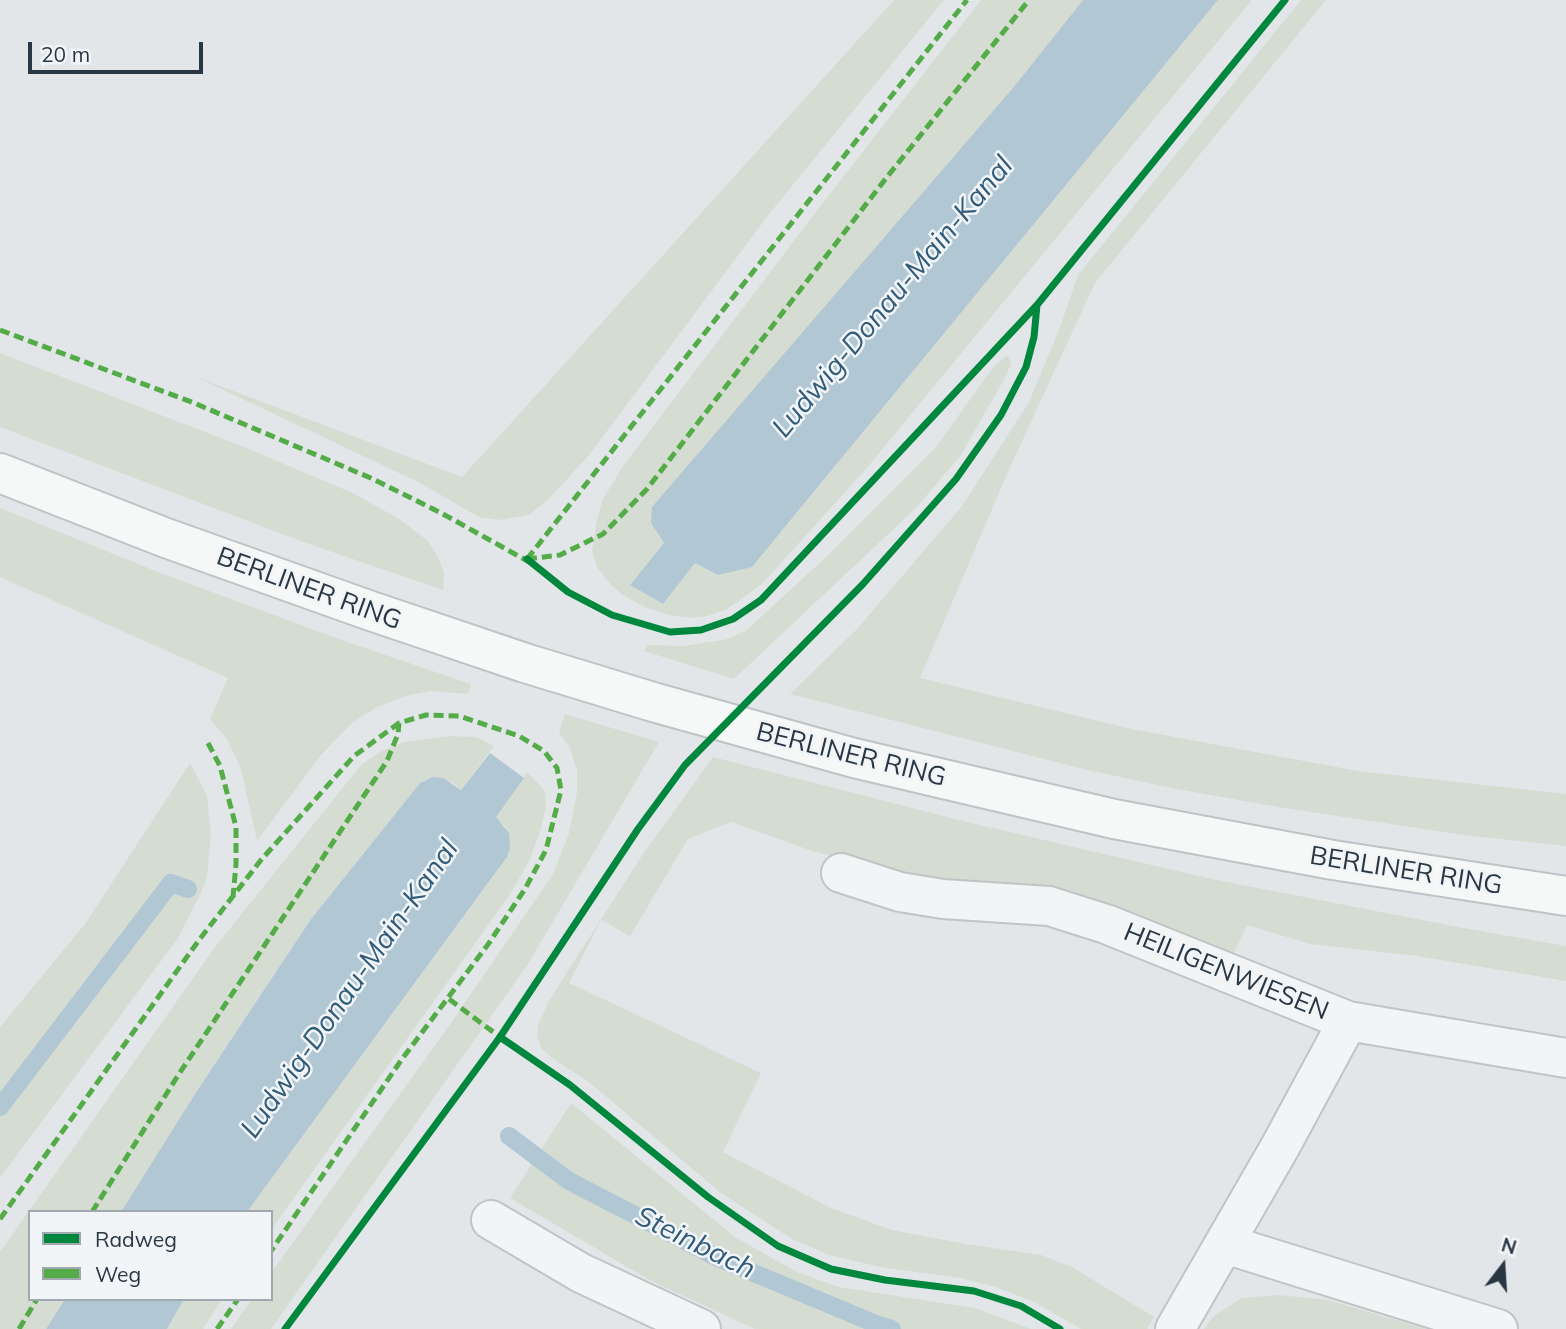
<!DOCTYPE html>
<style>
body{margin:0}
#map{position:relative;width:1566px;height:1329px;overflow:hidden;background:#e3e6e8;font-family:Mulish,sans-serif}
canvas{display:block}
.legend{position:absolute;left:28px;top:1210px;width:245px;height:91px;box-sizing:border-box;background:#f1f5f8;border:2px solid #a1a9b0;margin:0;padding:9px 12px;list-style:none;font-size:21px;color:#293643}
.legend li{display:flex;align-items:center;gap:14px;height:35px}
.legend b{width:35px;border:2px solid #a1a9b0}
.north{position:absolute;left:1468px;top:1231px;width:70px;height:70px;-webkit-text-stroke:5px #f1f5f8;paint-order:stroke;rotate:17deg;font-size:19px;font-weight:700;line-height:28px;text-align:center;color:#293643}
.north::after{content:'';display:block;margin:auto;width:24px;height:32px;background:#293643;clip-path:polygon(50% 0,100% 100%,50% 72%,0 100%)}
.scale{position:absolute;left:28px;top:42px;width:175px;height:32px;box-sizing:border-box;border:4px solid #293643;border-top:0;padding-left:9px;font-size:21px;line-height:24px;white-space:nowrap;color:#293643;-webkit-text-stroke:5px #f1f5f8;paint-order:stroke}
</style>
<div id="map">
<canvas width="1566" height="1329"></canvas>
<ul class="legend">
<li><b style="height:9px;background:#00873e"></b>Radweg</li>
<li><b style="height:9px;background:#53ac47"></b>Weg</li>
</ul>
<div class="north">N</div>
<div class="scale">20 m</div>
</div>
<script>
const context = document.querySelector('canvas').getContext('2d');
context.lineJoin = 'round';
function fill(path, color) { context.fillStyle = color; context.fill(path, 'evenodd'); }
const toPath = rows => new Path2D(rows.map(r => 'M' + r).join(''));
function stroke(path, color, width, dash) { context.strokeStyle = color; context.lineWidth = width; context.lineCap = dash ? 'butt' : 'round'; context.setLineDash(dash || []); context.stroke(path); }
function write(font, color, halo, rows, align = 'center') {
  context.font = font + ' Mulish,sans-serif'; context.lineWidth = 5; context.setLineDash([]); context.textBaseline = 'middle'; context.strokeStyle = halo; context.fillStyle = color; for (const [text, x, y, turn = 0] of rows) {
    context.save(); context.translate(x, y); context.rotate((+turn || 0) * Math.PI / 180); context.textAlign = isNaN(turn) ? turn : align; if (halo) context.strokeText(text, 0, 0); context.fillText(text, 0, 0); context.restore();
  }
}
fill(toPath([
 [894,0,944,0,770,213,589,455,548,500,529,515,499,520,479,517,420,483,196,377,462,477],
 [981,0,1083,0,1012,89,651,523,664,543,630,585,663,604,695,562,752,567,1218,0,1252,0,866,469,762,584,727,609,708,616,690,618,669,615,647,608,624,596,610,584,597,567,592,551,597,519,603,499,623,466,815,213],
 [1301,0,1326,0,1095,283,1007,474,920,678,1132,729,1358,771,1566,794,1566,846,1463,835,1278,807,1171,788,1083,769,790,694,857,629,962,506,1029,402,1060,327,1078,275],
 [0,353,244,447,353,493,401,520,428,541,438,557,444,573,443,590,306,543,0,427],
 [1005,357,1009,357,1011,364,1005,378,961,455,916,508,734,679,644,651,648,645,684,646,728,639,747,630,828,555,936,447,994,366],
 [0,508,158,572,347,642,471,684,468,694,430,691,406,696,377,707,352,723,321,755,257,841,241,769,227,739,210,719,228,678,0,577],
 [565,714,659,742,528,964,271,1329,231,1329,252,1299,271,1299,271,1273,451,1023,553,874,569,833,577,792,577,771,570,748,559,733],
 [450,736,476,737,494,746,461,790,452,782,425,780,420,783,311,919,193,1097,121,1212,30,1212,30,1299,65,1299,46,1329,0,1329,0,1252,215,947,361,765,380,752,404,742],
 [713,757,971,823,1212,879,1458,927,1566,946,1566,981,1417,956,1310,944,1247,925,1234,953,1111,907,886,869,812,851,731,822,688,839,630,936,601,920,569,983,761,1073,723,1152,831,1208,892,1230,966,1244,1041,1255,1072,1267,1154,1317,1147,1329,1081,1329,1034,1302,996,1287,960,1278,880,1267,829,1255,792,1239,721,1193,590,1083,552,1058,541,1048,537,1035,539,1022,548,1003,571,966,643,854],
 [190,763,207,795,211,835,207,878,199,897,178,938,0,1178,0,1027,85,924],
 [527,772,545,791,546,807,540,832,529,861,511,893,271,1230,271,1212,247,1212,498,870,505,826,495,818],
 [571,1103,735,1237,797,1272,839,1287,975,1308,1031,1329,755,1329,651,1281,510,1198],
 [1279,1295,1328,1300,1426,1329,1204,1329,1214,1316,1242,1298],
 [184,1299,222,1299,203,1329,167,1329]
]), '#d5ddd3');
fill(toPath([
 [1083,0,1218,0,752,567,718,575,695,563,663,604,630,585,664,543,651,523,652,507,1012,89],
 [490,753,524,778,496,817,509,833,510,848,507,857,247,1212,121,1212,193,1097,311,919,420,783,433,777,443,778,461,790],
 [65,1299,184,1299,167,1329,46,1329]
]), '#b1c7d4');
stroke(toPath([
 [0,1107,171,883,188,889],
 [509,1136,569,1181,718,1258,876,1324,892,1329]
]), '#b1c7d4', 18);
const minor = toPath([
 [841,873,900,892,943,899,1049,906,1106,924,1348,1021,1566,1058],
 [491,1220,581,1273,701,1329],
 [1225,1244,1498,1329],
 [1175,1329,1280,1147,1348,1021]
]);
const major = toPath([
 [0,473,166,538,368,610,525,663,653,702,854,758,1114,819,1333,860,1566,896]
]);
stroke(minor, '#c1c4c6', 42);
stroke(major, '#bfc3c6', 42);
stroke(minor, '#f2f4f5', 38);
stroke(major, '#f6f7f7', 38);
stroke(toPath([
 [0,330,194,403,373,479,443,514,531,563],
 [527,559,560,555,603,534,647,489,887,177,1029,0],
 [527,559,967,0],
 [208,743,220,766,236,827,236,864,233,897],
 [449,999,504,1040],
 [92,1212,177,1077,387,761,398,734,399,723],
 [0,1219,199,940,261,860,354,756,399,723,426,715,459,716,519,736,544,751,557,768,561,790,546,850,525,889,489,943,402,1059,271,1251],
 [19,1329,37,1299],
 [217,1329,238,1299]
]), '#53ac47', 5, [10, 5]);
stroke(toPath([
 [527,559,568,592,612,615,670,632,701,630,733,619,761,600,1037,305,1285,0],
 [500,1037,570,1085,708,1197,778,1246,831,1269,885,1280,974,1291,1021,1306,1060,1329],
 [285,1329,500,1037,638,829,685,765,863,584,956,479,1001,415,1026,367,1034,337,1037,305]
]), '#00873e', 7);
write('26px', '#293643', '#f1f5f8', [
 ["BERLINER RING",309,589,20],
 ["BERLINER RING",851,755,14],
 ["BERLINER RING",1406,871,9],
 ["HEILIGENWIESEN",1226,972,22]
]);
write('italic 28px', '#315b79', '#f1f5f8', [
 ["Ludwig-Donau-Main-Kanal",893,297,-50],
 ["Ludwig-Donau-Main-Kanal",350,989,-55],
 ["Steinbach",695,1243,26]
]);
</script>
